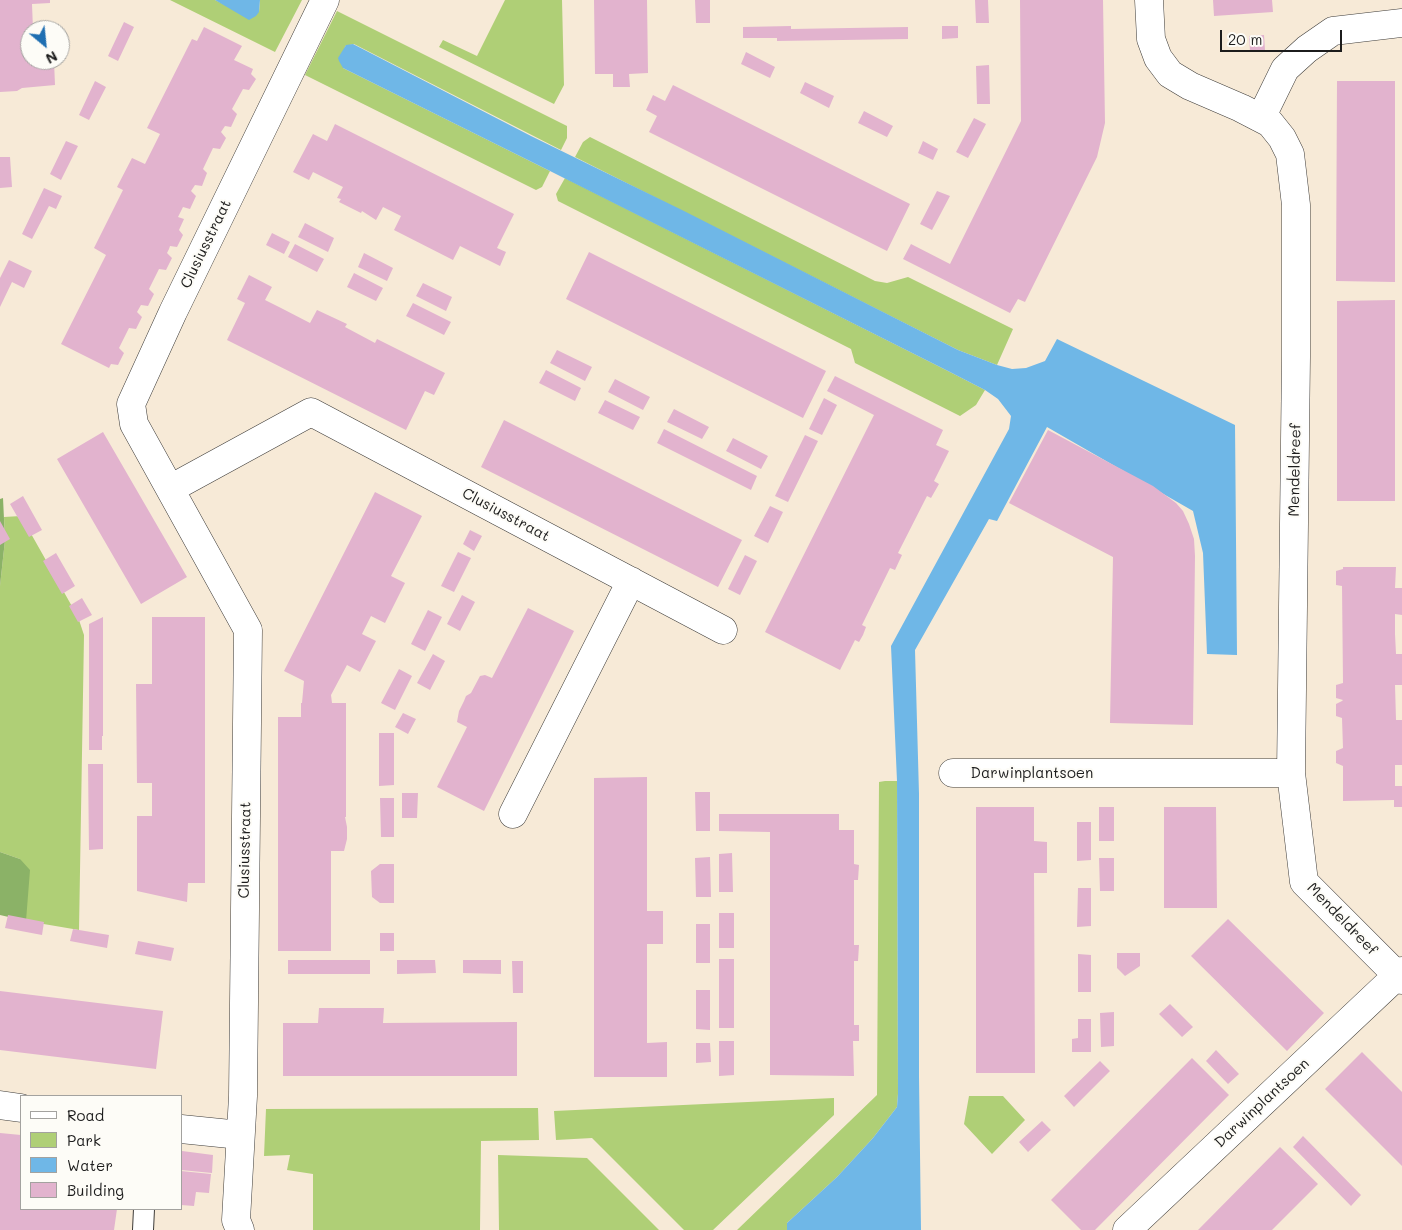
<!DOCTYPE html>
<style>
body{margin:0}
#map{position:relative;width:1402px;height:1230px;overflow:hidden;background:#f7ead7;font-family:Mali,sans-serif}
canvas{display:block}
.legend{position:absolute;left:20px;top:1095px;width:162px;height:115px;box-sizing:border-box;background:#fdfcf7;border:1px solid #a3a29f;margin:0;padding:6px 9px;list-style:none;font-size:15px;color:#1c1c1c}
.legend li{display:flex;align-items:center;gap:10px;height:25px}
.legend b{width:25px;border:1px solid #a3a29f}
.north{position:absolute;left:20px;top:20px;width:50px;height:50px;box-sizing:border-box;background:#fdfcf7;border:1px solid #a3a29f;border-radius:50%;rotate:152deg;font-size:14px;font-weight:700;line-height:20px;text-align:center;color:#1c1c1c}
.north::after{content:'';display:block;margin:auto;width:18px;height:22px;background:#1f6fb2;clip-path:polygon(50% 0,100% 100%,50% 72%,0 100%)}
.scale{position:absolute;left:1220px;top:30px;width:122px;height:22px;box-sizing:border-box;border:2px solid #1c1c1c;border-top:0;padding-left:6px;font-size:15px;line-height:18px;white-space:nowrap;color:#1c1c1c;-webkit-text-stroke:4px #fdfcf7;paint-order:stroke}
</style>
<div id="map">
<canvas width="1402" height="1230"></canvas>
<ul class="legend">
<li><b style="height:6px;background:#fff"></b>Road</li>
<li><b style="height:14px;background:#afcf76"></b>Park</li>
<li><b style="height:14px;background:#6fb7e7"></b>Water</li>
<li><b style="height:14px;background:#e2b3ce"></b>Building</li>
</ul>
<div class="north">N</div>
<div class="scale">20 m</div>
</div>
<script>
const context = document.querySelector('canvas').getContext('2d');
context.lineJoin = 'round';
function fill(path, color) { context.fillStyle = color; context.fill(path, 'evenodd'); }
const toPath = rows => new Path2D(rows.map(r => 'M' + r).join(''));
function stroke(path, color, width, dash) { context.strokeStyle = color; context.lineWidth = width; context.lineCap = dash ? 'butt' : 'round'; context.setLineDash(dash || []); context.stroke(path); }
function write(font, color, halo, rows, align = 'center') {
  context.font = font + ' Mali,sans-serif'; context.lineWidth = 4; context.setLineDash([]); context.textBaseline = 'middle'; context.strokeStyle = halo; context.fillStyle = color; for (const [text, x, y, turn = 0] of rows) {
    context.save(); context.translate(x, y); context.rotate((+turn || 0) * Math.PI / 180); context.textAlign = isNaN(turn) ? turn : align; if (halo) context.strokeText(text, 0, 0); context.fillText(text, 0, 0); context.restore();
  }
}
fill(toPath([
 [170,0,215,0,225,5,259,12,260,0,302,0,275,52],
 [505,0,562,0,564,85,554,104,439,47,443,40,477,56],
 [337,11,567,126,567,138,561,150,354,44,345,46,343,68,550,171,542,187,536,190,305,75],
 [590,137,875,281,887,283,908,277,1013,329,997,365,958,350,575,157,583,142],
 [565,178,948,371,985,390,976,405,960,416,855,363,851,349,558,201,556,194],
 [21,516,78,617,84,635,79,930,26,921,20,859,0,852,0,586,5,540,4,517],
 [885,781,897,781,898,1094,897,1107,873,1138,837,1177,787,1223,787,1230,737,1230,877,1095,879,782],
 [969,1096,1003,1096,1025,1120,992,1154,964,1124],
 [834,1098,834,1115,713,1230,684,1230,592,1138,556,1140,554,1111],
 [538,1108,539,1140,481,1141,480,1230,313,1230,313,1174,287,1170,290,1155,264,1156,266,1109],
 [498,1155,587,1158,659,1230,499,1230]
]), '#afcf76');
fill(toPath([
 [3,498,5,540,0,586,0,499],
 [0,852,20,859,30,870,26,921,0,915]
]), '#8bb267');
fill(toPath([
 [215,0,260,0,259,12,256,16,249,20],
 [353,44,531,136,684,211,958,350,997,365,1012,369,1026,368,1045,361,1057,339,1235,425,1237,655,1207,654,1203,553,1193,511,1047,427,997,521,989,519,915,650,919,794,919,1077,921,1230,787,1230,787,1223,837,1177,873,1138,897,1107,898,1094,897,781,891,646,1009,429,1011,416,998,399,985,390,948,371,550,171,343,68,339,61,338,58,346,45]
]), '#6fb7e7');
fill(toPath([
 [0,0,50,0,50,3,32,4,33,30,30,30,30,60,35,60,35,61,54,61,55,85,22,88,17,91,0,92],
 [594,0,647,0,648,73,629,74,630,87,613,87,613,74,595,74],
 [695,0,710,0,710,23,696,23],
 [975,0,988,0,989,23,976,23],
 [1020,0,1103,0,1105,123,1097,157,1025,302,1018,299,1010,313,903,259,911,244,950,264,1021,121],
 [1213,0,1272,0,1273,12,1214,16],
 [124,22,134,27,118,61,108,56],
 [791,26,791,29,908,27,908,39,777,41,777,38,743,38,743,27],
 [942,26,958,26,958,38,942,39],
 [204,27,242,46,234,60,253,69,251,74,256,79,249,90,243,89,232,109,237,114,231,127,225,126,221,132,226,138,220,149,213,148,203,169,207,173,202,186,195,185,191,191,196,196,190,209,183,207,178,217,184,219,179,230,183,235,177,247,170,246,169,249,167,253,172,258,166,270,159,269,149,289,154,294,148,306,141,305,137,312,142,317,136,329,129,328,119,348,124,353,118,365,111,364,109,368,61,344,106,255,94,248,123,190,117,187,132,158,145,164,160,134,147,128,192,39,197,41],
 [1264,35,1265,50,1250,51,1249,36],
 [746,52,775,67,770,78,741,64],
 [989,65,990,104,977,104,976,66],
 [95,81,106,87,89,120,79,115],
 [1337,81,1395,81,1395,282,1336,281],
 [805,82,834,96,829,108,800,93],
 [673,85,910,204,887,251,649,132,657,116,646,110,653,95,665,101],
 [864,111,893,126,887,137,858,123],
 [974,118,986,124,968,158,956,152],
 [335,124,514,214,497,248,506,252,500,266,460,246,453,260,394,230,401,216,383,207,376,220,362,211,361,213,339,202,341,199,337,198,343,187,313,172,309,180,293,172,313,134,327,141],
 [66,141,78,146,61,180,50,174],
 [923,141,938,149,933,160,918,153],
 [0,157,10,157,12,187,0,188],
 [44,188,62,196,56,209,49,206,32,239,22,234],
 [937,191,950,196,932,230,920,224],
 [305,223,334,238,328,252,298,237],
 [272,233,290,242,284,254,266,245],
 [295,244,324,259,317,272,288,257],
 [589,252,826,371,803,418,566,299],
 [364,253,393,268,387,281,358,267],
 [9,260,32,271,24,288,12,282,0,307,0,278],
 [354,273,383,288,376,301,347,287],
 [249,275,272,287,265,300,281,308,310,323,317,310,347,324,345,327,375,343,377,339,445,373,434,395,425,391,406,430,227,340,245,303,237,299],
 [423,283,452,297,446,311,416,296],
 [1395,300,1395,501,1337,501,1337,301],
 [413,303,451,322,444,335,406,316],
 [557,350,592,367,585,381,550,363],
 [546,370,581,388,575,401,539,383],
 [835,376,943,430,936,445,949,451,934,481,939,484,931,498,927,496,898,553,902,555,895,570,890,568,862,625,866,627,863,635,859,642,855,640,840,670,765,632,874,415,827,391],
 [615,379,650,397,643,410,608,392],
 [824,398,837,405,822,435,809,429],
 [605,400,640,417,633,430,598,413],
 [674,409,709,427,702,439,667,422],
 [504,420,742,540,718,587,481,467],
 [664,429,757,476,751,490,657,443],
 [1048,430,1153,486,1176,503,1183,511,1189,524,1194,539,1195,556,1193,725,1110,723,1113,557,1009,503],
 [103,432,187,577,141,604,57,459],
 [805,435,818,441,788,502,775,496],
 [733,438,768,456,761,469,726,451],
 [375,492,422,516,391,576,405,583,385,623,371,616,362,634,376,641,360,672,347,665,331,695,332,703,346,703,346,817,345,817,347,827,347,839,344,851,331,851,331,951,278,951,278,717,301,717,301,703,302,703,304,681,284,671],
 [23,496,42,530,29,537,10,504],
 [770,506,783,512,768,543,754,536],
 [0,521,10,539,0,545],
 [470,530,482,536,474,551,463,544],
 [458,552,471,558,454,592,441,586],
 [56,553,75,586,62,594,43,561],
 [745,555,757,561,740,595,728,589],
 [1343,567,1396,567,1395,588,1402,588,1402,615,1395,614,1395,634,1396,654,1402,654,1402,685,1395,685,1396,720,1402,720,1402,765,1395,765,1395,786,1402,786,1402,807,1394,807,1394,800,1343,801,1343,766,1336,763,1336,751,1343,748,1342,718,1336,716,1336,704,1342,701,1343,700,1336,698,1336,685,1343,683,1342,586,1336,585,1336,571,1343,569],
 [462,595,475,602,460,631,447,624],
 [82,598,92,615,78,622,69,606],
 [528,608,574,631,484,811,437,787,467,727,457,722,459,711,464,701,466,696,471,693,480,676,485,675,492,678],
 [428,610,442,617,425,651,411,644],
 [103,617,103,736,102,736,102,750,89,750,89,624],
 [152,617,205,617,205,883,188,883,187,902,137,891,137,816,152,816,152,783,137,783,136,684,152,684],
 [433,654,445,661,430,690,417,683],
 [399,669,412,676,395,710,381,703],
 [403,713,416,719,408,734,395,727],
 [379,733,394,733,394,785,379,786],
 [88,764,103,764,103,849,89,850],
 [647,777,647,911,663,911,663,944,647,944,647,1043,667,1042,667,1077,594,1077,594,778],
 [695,792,710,792,710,831,696,831],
 [402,793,418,793,417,818,402,818],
 [380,798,394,798,394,837,381,837],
 [976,807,1034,807,1034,841,1047,842,1047,873,1034,873,1035,1073,976,1073],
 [1099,807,1114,807,1114,841,1099,841],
 [1164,807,1216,807,1217,908,1164,908],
 [719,814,839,814,839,830,854,830,854,864,859,865,858,880,854,880,854,945,859,945,858,961,854,961,854,1025,859,1025,859,1041,853,1041,854,1076,770,1075,770,832,719,831],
 [1077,822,1091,822,1091,860,1077,861],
 [732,853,733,892,719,892,719,854],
 [710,857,711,897,696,897,695,858],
 [1099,858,1114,858,1114,891,1100,891],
 [380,864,394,864,394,903,380,903,372,897,371,871],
 [1078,888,1091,888,1091,926,1077,927],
 [719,913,734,913,734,948,719,948],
 [8,915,44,922,42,935,5,928],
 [1228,919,1324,1013,1287,1051,1191,956],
 [696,924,710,924,710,963,696,963],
 [73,929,109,935,107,948,70,941],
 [380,933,394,933,394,951,380,951],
 [138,941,174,948,171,961,135,954],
 [1117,953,1140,953,1140,966,1125,976,1117,968],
 [1078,954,1091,955,1091,992,1078,992],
 [719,959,734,959,734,1028,719,1028],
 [288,960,370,960,370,974,288,974],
 [397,960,435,960,436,973,397,974],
 [463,960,501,960,501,974,463,973],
 [512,961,523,961,523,993,513,993],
 [696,990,710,990,710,1030,696,1029],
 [0,991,163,1011,156,1069,0,1050],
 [1170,1004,1193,1027,1182,1037,1159,1014],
 [319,1008,384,1008,383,1023,517,1022,517,1076,283,1076,283,1023,318,1023],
 [1114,1012,1114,1046,1101,1047,1100,1013],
 [1078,1019,1091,1019,1091,1052,1072,1052,1072,1039,1078,1038],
 [719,1041,734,1041,734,1075,719,1076],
 [696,1043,710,1043,711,1062,696,1063],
 [1216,1050,1239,1074,1228,1084,1206,1061],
 [1362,1052,1402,1092,1402,1166,1325,1089],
 [1192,1058,1229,1095,1095,1230,1081,1230,1051,1200],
 [1100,1061,1110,1071,1074,1107,1064,1096],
 [1042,1121,1051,1130,1028,1152,1019,1142],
 [0,1133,21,1135,21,1209,117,1209,114,1230,0,1230],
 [1303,1136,1361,1195,1351,1206,1293,1147],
 [1280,1147,1318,1184,1272,1230,1198,1230],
 [182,1151,213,1155,212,1173,181,1170],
 [181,1171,211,1174,209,1193,196,1192,194,1206,181,1205]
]), '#e2b3ce');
const lane = toPath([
 [143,1230,144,1209]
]);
const street = toPath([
 [1149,0,1151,39,1158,58,1170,74,1190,86,1241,108,1270,123,1282,138,1290,154,1296,205,1296,357,1291,773,1304,882,1402,980],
 [1261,118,1285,69,1307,49,1333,31,1402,23],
 [170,489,311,412,723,630],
 [953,773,1291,773],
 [513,814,631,581],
 [0,1105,21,1108],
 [181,1129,240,1135],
 [240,1230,236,1220,243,1096,248,630,134,424,131,404,173,312,325,0],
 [1127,1230,1402,971]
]);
stroke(lane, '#3d3b38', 22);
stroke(street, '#3d3b38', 29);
stroke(lane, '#fff', 20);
stroke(street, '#fff', 28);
write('15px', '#1c1c1c', '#fdfcf7', [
 ["Clusiusstraat",206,244,-64],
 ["Mendeldreef",1295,470,-89],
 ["Clusiusstraat",506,515,28],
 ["Darwinplantsoen",1032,773],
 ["Clusiusstraat",245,850,-89],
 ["Mendeldreef",1342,919,46],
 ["Darwinplantsoen",1262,1103,-43]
]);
</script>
